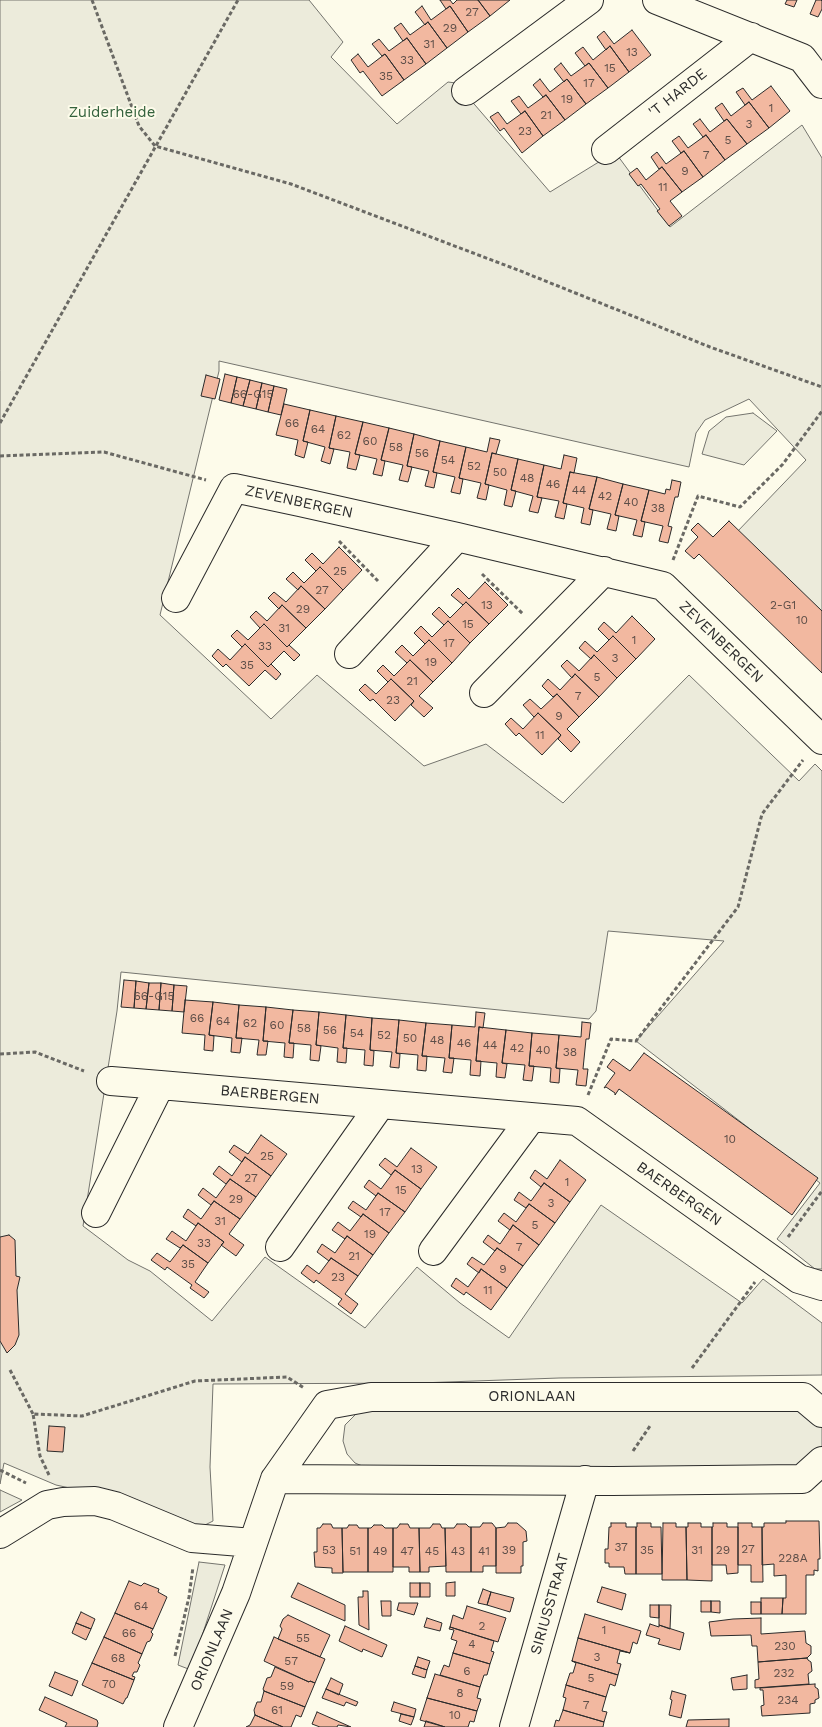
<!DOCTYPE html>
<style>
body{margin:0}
canvas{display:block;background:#fdfbea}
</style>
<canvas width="822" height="1727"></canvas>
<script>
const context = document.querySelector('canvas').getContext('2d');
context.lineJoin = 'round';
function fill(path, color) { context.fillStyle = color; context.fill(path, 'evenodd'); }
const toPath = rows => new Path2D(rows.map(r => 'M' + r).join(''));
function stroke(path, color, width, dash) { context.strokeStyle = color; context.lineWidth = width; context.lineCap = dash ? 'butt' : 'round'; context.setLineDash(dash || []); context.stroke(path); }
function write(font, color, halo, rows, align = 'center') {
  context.font = font + ' "Work Sans",sans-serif'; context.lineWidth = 4; context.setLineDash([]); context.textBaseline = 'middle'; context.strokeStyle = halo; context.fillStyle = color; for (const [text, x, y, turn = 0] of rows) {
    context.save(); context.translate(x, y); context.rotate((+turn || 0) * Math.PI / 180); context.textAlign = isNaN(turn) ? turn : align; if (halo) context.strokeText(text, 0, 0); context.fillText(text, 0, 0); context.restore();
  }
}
const green = toPath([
 [0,0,309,0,343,42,331,57,397,124,448,82,456,83,550,192,615,152,670,227,802,125,822,158,822,615,736,533,806,460,749,399,705,420,696,433,689,467,219,361,219,371,160,615,271,719,317,675,424,766,486,744,563,803,689,675,799,781,815,764,822,771,822,1269,815,1269,777,1239,820,1183,636,1041,724,941,608,931,596,1011,589,1019,121,972,117,1011,83,1226,128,1260,150,1271,212,1321,265,1257,365,1328,417,1267,460,1303,509,1338,601,1205,742,1303,763,1279,822,1323,822,1375,559,1378,419,1383,213,1384,210,1467,213,1521,195,1530,120,1499,56,1485,4,1463,0,1484,0,0],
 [753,413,777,431,744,465,702,454,709,431,726,417,753,413],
 [800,1407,822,1425,822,1446,819,1456,798,1469,372,1470,355,1463,347,1454,343,1441,345,1425,356,1414,370,1408,800,1407],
 [0,1490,22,1500,0,1512,0,1490],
 [199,1562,225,1565,191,1670,178,1665,199,1562]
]);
fill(green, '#ecebdb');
stroke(green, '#74746e', 1);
const building = toPath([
 [440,0,450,0,453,4,457,0,478,0,490,16,468,32,450,6,446,9,440,0],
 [478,0,510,0,490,16,478,0],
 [787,0,797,0,794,7,785,4,787,0],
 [816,0,821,0,822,1,822,9,818,17,810,14,816,0],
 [422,6,431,20,450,6,468,32,447,48,428,22,425,25,415,12,422,6],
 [428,22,447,48,426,64,407,38,403,41,394,28,401,23,410,35,428,22],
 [632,30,651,55,629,72,610,46,606,50,597,37,604,31,614,44,632,30],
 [407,38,426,64,404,80,385,54,382,56,372,44,379,39,389,51,407,38],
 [610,46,629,72,608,88,589,63,585,66,575,53,583,47,593,60,610,46],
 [358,54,368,67,385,54,404,80,382,96,363,71,360,73,351,60,358,54],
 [561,63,571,76,589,63,608,88,586,104,567,79,564,82,554,69,561,63],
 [540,79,550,92,567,79,586,104,565,120,546,95,543,97,533,85,540,79],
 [771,86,790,111,769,128,749,102,745,105,736,92,743,88,752,100,771,86],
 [546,95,565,120,543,136,525,111,521,114,511,101,519,96,528,108,546,95],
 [749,102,769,128,747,144,727,119,724,121,715,108,722,103,731,116,749,102],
 [525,111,543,136,522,153,504,128,500,131,490,117,498,112,507,124,525,111],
 [700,119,710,132,727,119,747,144,725,160,706,135,703,137,693,124,700,119],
 [706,135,725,160,703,177,684,151,681,153,672,141,679,136,688,148,706,135],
 [684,151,703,177,682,192,662,167,659,169,651,157,657,152,666,164,684,151],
 [662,167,682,192,670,201,682,216,669,226,657,211,660,209,641,184,638,186,629,174,637,168,646,180,662,167],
 [225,374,237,377,231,403,219,400,225,374],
 [206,375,220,379,215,399,201,396,206,375],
 [237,377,250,380,243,406,231,403,237,377],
 [250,380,262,383,256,409,243,406,250,380],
 [262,383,274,386,268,412,256,409,262,383],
 [274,386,287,389,281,415,268,412,274,386],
 [284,404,310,410,303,441,308,442,304,458,295,455,298,440,276,435,284,404],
 [310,410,336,416,329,448,334,449,330,464,321,461,325,447,303,441,310,410],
 [336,416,363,422,355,454,360,455,356,470,347,468,350,452,329,448,336,416],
 [363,422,389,428,381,460,385,461,382,476,373,474,377,459,355,454,363,422],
 [389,428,414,434,407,466,412,467,408,482,399,480,403,465,381,460,389,428],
 [414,434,440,441,433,472,437,473,434,488,425,486,429,471,407,466,414,434],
 [490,438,500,440,496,454,492,453,485,484,489,485,486,500,477,498,481,483,459,478,466,447,487,452,490,438],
 [440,441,466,447,459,478,463,479,460,494,451,492,455,477,433,472,440,441],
 [492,453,518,459,511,490,516,491,512,507,504,505,507,490,485,484,492,453],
 [564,455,577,458,574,473,570,472,563,503,567,504,564,519,555,517,559,501,537,497,544,465,561,469,564,455],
 [518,459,544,465,537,497,542,498,538,513,529,511,533,496,511,490,518,459],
 [570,472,597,477,589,509,593,510,590,525,581,523,584,508,563,503,570,472],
 [597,477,623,484,615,515,619,516,616,531,607,529,611,514,589,509,597,477],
 [672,480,681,482,678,497,675,497,668,526,672,527,668,543,659,541,663,526,641,521,649,490,665,494,666,489,670,490,672,480],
 [623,484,649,490,641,521,645,522,642,537,633,535,637,520,615,515,623,484],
 [729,521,822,611,822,673,699,554,694,559,685,551,698,537,691,530,698,523,713,537,729,521],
 [339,547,362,570,343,590,320,567,316,571,305,560,312,553,323,564,339,547],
 [320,567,343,590,325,609,301,586,298,590,286,579,293,572,304,583,320,567],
 [485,582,508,605,489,624,466,602,463,605,451,595,458,588,469,599,485,582],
 [301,586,325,609,306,628,282,605,279,609,268,598,274,592,286,602,301,586],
 [466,602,489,624,470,643,448,621,444,625,432,614,439,607,450,618,466,602],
 [282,605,306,628,287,647,264,624,260,628,250,617,256,611,267,621,282,605],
 [632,616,655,639,636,659,613,636,609,640,598,629,604,622,616,633,632,616],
 [448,621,470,643,452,663,429,640,425,644,414,633,421,626,432,637,448,621],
 [264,624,287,647,289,645,300,655,294,661,284,651,268,667,245,644,242,647,231,636,237,630,248,640,264,624],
 [613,636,636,659,617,678,594,655,591,659,579,648,585,641,597,652,613,636],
 [429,640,452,663,433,682,410,660,407,663,395,652,402,645,413,656,429,640],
 [245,644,268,667,271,664,281,674,276,680,265,670,249,686,226,664,223,667,212,656,218,649,230,660,245,644],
 [594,655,617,678,599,697,575,674,572,678,561,666,567,660,579,671,594,655],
 [410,660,433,682,419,696,433,708,424,717,411,705,414,701,391,679,388,682,377,671,383,665,394,676,410,660],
 [575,674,599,697,579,717,557,694,553,697,542,686,548,679,560,690,575,674],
 [391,679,414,701,395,721,373,699,370,701,359,690,365,684,376,694,391,679],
 [557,694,579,717,567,729,580,742,571,752,558,739,561,735,538,713,534,717,523,705,530,699,541,709,557,694],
 [538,713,561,735,542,755,519,733,516,736,505,724,511,718,523,729,538,713],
 [124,980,136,981,134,1008,121,1007,124,980],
 [136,981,149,983,146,1009,134,1008,136,981],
 [149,983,161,983,159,1010,146,1009,149,983],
 [161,983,174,985,172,1011,159,1010,161,983],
 [174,985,187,986,184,1012,172,1011,174,985],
 [185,1000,213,1002,209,1035,214,1036,213,1051,204,1050,205,1035,182,1033,185,1000],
 [213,1002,239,1005,236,1038,242,1038,240,1053,231,1052,232,1038,209,1035,213,1002],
 [239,1005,266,1007,263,1041,268,1041,266,1055,257,1055,259,1040,236,1038,239,1005],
 [266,1007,293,1010,289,1043,294,1043,293,1058,284,1057,285,1043,263,1041,266,1007],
 [293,1010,319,1012,316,1045,321,1046,319,1061,310,1060,311,1045,289,1043,293,1010],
 [319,1012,346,1015,343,1048,347,1048,346,1063,337,1062,338,1048,316,1045,319,1012],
 [476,1012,485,1013,483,1028,479,1027,476,1061,481,1061,480,1076,470,1075,471,1060,449,1058,452,1025,475,1027,476,1012],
 [346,1015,372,1018,370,1050,374,1051,373,1066,364,1065,365,1050,343,1048,346,1015],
 [372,1018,399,1020,396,1053,400,1054,399,1068,390,1067,392,1052,370,1050,372,1018],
 [399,1020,426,1023,422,1056,427,1056,426,1071,417,1070,418,1055,396,1053,399,1020],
 [582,1022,591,1023,589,1039,586,1039,583,1069,588,1069,586,1086,576,1085,578,1070,556,1068,559,1035,581,1037,582,1022],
 [426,1023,452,1025,449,1058,454,1058,452,1073,443,1072,445,1058,422,1056,426,1023],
 [479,1027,506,1030,502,1063,507,1064,505,1078,496,1077,497,1063,476,1061,479,1027],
 [506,1030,532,1033,529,1066,534,1066,532,1081,523,1080,525,1065,502,1063,506,1030],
 [532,1033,559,1035,556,1068,560,1069,559,1083,550,1082,551,1068,529,1066,532,1033],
 [644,1053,818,1178,792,1215,619,1089,615,1095,615,1093,606,1087,604,1088,615,1073,607,1067,613,1059,630,1071,644,1053],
 [261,1135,287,1154,271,1176,245,1157,242,1162,229,1152,234,1145,248,1154,261,1135],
 [411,1148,437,1167,421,1189,395,1170,391,1175,379,1165,385,1158,397,1167,411,1148],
 [245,1157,271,1176,256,1197,230,1179,226,1184,213,1174,219,1166,232,1176,245,1157],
 [560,1160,586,1180,570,1202,544,1183,541,1187,530,1178,535,1170,547,1179,560,1160],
 [395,1170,421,1189,405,1212,378,1193,376,1196,364,1187,369,1180,381,1189,395,1170],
 [230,1179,256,1197,240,1219,214,1201,211,1205,198,1195,203,1188,216,1198,230,1179],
 [544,1183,570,1202,555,1223,529,1204,526,1208,514,1200,519,1192,531,1201,544,1183],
 [378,1193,405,1212,389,1233,363,1214,361,1217,348,1208,353,1201,366,1210,378,1193],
 [214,1201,240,1219,229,1234,244,1245,236,1256,221,1245,224,1242,198,1223,196,1226,183,1217,188,1209,201,1219,214,1201],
 [529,1204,555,1223,539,1245,513,1225,510,1230,498,1221,504,1213,516,1222,529,1204],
 [363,1214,389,1233,373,1255,347,1236,345,1239,332,1230,338,1222,350,1231,363,1214],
 [198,1223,224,1242,208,1263,183,1245,180,1248,166,1239,172,1231,186,1241,198,1223],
 [513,1225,539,1245,523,1266,497,1248,495,1251,483,1242,488,1235,500,1244,513,1225],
 [9,1235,15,1240,16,1276,20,1277,17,1290,19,1335,15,1345,7,1353,0,1341,0,1237,9,1235],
 [347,1236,373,1255,358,1276,331,1258,329,1261,317,1252,322,1244,335,1253,347,1236],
 [183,1245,208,1263,195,1282,209,1292,204,1298,190,1288,192,1285,167,1267,165,1270,151,1260,157,1253,170,1262,183,1245],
 [497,1248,523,1266,507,1288,481,1269,479,1273,467,1264,472,1257,484,1265,497,1248],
 [331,1258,358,1276,345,1294,358,1304,351,1314,338,1304,342,1299,316,1280,314,1283,301,1273,307,1265,319,1274,331,1258],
 [481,1269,507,1288,491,1310,466,1292,464,1295,451,1286,456,1278,468,1287,481,1269],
 [49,1426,65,1427,63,1452,47,1451,49,1426],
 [786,1521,819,1521,820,1559,818,1559,818,1571,814,1570,814,1575,806,1575,806,1614,782,1614,783,1598,786,1598,786,1575,774,1576,774,1564,762,1565,762,1527,764,1527,764,1523,786,1523,786,1521],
 [483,1523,492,1523,496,1528,496,1566,483,1566,483,1572,471,1572,471,1527,480,1527,483,1523],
 [508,1523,517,1523,526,1531,527,1541,523,1542,523,1566,521,1566,521,1573,496,1573,496,1528,505,1527,508,1523],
 [611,1523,626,1523,626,1527,636,1527,636,1574,625,1574,624,1567,609,1567,609,1563,605,1563,605,1549,608,1549,609,1527,611,1527,611,1523],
 [637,1523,651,1523,651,1527,661,1527,662,1574,636,1574,636,1527,637,1527,637,1523],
 [663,1523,676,1523,676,1527,686,1527,687,1580,662,1580,663,1523],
 [688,1523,701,1523,701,1527,712,1527,712,1581,687,1580,686,1527,688,1527,688,1523],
 [713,1523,727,1523,727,1527,738,1527,738,1573,727,1574,726,1565,712,1565,712,1527,713,1527,713,1523],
 [738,1523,752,1523,752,1527,762,1527,763,1582,751,1582,751,1565,738,1565,738,1523],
 [323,1524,331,1524,333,1528,342,1528,343,1573,332,1573,332,1568,315,1567,314,1552,317,1552,317,1528,320,1528,323,1524],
 [400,1524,408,1524,410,1528,419,1528,420,1572,409,1572,409,1567,393,1567,393,1528,397,1528,400,1524],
 [433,1524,440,1524,442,1528,445,1528,446,1566,429,1567,429,1572,420,1572,419,1528,430,1528,433,1524],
 [457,1524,466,1524,469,1527,471,1527,471,1572,446,1572,445,1528,454,1528,457,1524],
 [349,1525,357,1525,359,1528,368,1528,368,1572,343,1572,342,1528,347,1528,349,1525],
 [374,1525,382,1525,385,1528,393,1528,393,1572,368,1572,368,1528,371,1528,374,1525],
 [129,1581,141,1586,144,1583,159,1589,158,1592,167,1597,153,1629,115,1613,129,1581],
 [455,1582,455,1596,446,1596,446,1583,455,1582],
 [298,1583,345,1605,345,1621,291,1597,298,1583],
 [410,1583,420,1583,420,1597,410,1597,410,1583],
 [420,1583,430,1583,430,1597,420,1597,420,1583],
 [602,1587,626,1594,622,1610,597,1602,602,1587],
 [483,1589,491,1592,487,1605,478,1603,483,1589],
 [363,1591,368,1591,369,1630,359,1625,358,1597,363,1597,363,1591],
 [491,1592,514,1598,510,1612,487,1605,491,1592],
 [761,1598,783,1598,782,1614,761,1614,761,1598],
 [381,1601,391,1601,391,1616,382,1616,381,1601],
 [701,1601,711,1601,711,1612,701,1612,701,1601],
 [711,1601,720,1601,720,1613,711,1612,711,1601],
 [751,1602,761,1602,761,1614,751,1614,751,1602],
 [399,1603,418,1603,414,1615,397,1610,399,1603],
 [650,1605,659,1605,659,1618,650,1617,650,1605],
 [659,1605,671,1605,670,1629,659,1625,659,1605],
 [467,1606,506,1618,498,1642,450,1627,453,1615,463,1619,467,1606],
 [81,1612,95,1619,91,1629,76,1623,81,1612],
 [115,1613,153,1629,151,1632,153,1634,150,1641,147,1642,142,1654,104,1637,115,1613],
 [585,1614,641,1631,637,1644,633,1642,630,1653,578,1638,585,1614],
 [288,1615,330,1635,320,1657,278,1639,282,1629,280,1626,283,1619,288,1615],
 [427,1618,442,1623,440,1631,424,1627,427,1618],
 [761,1618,761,1634,805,1631,806,1643,811,1646,811,1654,807,1658,758,1662,757,1646,752,1646,751,1635,711,1636,709,1622,733,1619,761,1618],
 [76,1623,91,1629,86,1640,72,1633,76,1623],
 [650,1624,659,1627,659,1625,684,1633,680,1650,658,1644,660,1639,646,1635,650,1624],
 [345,1626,387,1645,382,1657,363,1649,362,1652,339,1641,345,1626],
 [450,1627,494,1641,491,1651,494,1652,490,1664,453,1653,457,1641,451,1639,454,1630,449,1629,450,1627],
 [104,1637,142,1654,138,1663,140,1665,137,1672,134,1672,132,1676,135,1677,134,1680,92,1663,104,1637],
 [274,1637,325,1659,315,1683,310,1681,309,1682,264,1661,274,1637],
 [578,1638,630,1653,620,1651,617,1663,621,1664,618,1675,572,1661,578,1638],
 [453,1653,490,1664,487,1675,484,1675,480,1687,440,1675,444,1665,449,1667,453,1653],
 [418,1657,430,1661,427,1670,415,1666,418,1657],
 [807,1658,808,1660,811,1662,812,1671,808,1674,809,1684,755,1688,755,1680,759,1679,758,1662,807,1658],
 [572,1661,618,1675,615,1686,610,1684,606,1697,566,1685,570,1673,573,1673,576,1663,572,1661],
 [92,1663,134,1680,127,1698,126,1698,123,1704,82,1685,92,1663],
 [415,1666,427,1670,425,1678,412,1674,415,1666],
 [275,1667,309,1682,310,1681,315,1683,305,1707,264,1691,263,1689,267,1678,271,1677,275,1667],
 [55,1672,78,1681,72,1696,49,1686,55,1672],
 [435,1674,480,1687,477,1698,481,1699,477,1711,427,1698,435,1674],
 [747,1675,747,1689,733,1690,731,1678,747,1675],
 [331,1678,343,1684,339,1695,326,1689,331,1678],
 [815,1684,815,1687,818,1689,819,1698,815,1700,815,1703,810,1704,810,1713,762,1716,761,1706,764,1705,763,1690,760,1690,760,1688,815,1684],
 [566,1685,606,1697,602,1711,607,1712,604,1722,563,1710,566,1698,563,1697,566,1685],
 [326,1689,358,1702,356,1706,346,1702,344,1706,322,1698,326,1689],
 [264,1691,305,1707,301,1717,296,1715,291,1727,283,1727,255,1715,254,1710,257,1702,261,1702,264,1691],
 [672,1691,686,1695,681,1718,669,1715,672,1700,670,1699,672,1691],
 [45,1697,97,1720,98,1723,97,1727,65,1727,67,1723,39,1710,45,1697],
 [427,1698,477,1711,474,1722,470,1721,468,1727,445,1727,420,1720,427,1698],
 [394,1702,416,1709,414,1717,391,1711,394,1702],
 [563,1710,604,1722,603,1727,554,1727,556,1720,559,1721,563,1710],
 [317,1712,351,1727,338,1725,337,1727,320,1727,312,1724,317,1712],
 [401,1714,414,1717,411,1725,399,1721,401,1714],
 [255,1715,283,1727,246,1727,250,1725,255,1715],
 [729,1719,729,1727,686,1727,688,1720,729,1719],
 [426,1721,433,1723,445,1727,424,1727,426,1721]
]);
fill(building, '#f2b8a0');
stroke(building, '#2b2b2b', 1);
const minor = toPath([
 [657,0,802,58,822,84],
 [466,91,589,0],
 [606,150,751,37],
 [176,598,234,488,300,502,457,537,663,586,822,740],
 [349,654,457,537],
 [484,693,604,571],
 [111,1081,160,1085],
 [96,1213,160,1085,577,1121,799,1279,822,1286],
 [280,1247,380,1105],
 [433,1251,531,1118],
 [275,1479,612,1481,802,1479,822,1461],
 [0,1534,47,1505,63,1502,95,1501,115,1506,192,1538,253,1543],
 [178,1727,236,1593,275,1479,327,1405,371,1397,803,1397,822,1413],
 [514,1727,585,1480]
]);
stroke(minor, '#2b2b2b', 30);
stroke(toPath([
 [92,0,139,126,155,146,291,184,518,270,710,347,822,387],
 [0,423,238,0],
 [0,456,104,452,206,480],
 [339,541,378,581],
 [673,560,698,496,740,507,783,464,822,411],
 [482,574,523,614],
 [0,1054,35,1052,84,1071],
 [588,1095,611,1039,636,1041,738,907,762,814,803,760],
 [788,1237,822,1191],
 [692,1368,755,1282],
 [10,1370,33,1414],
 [633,1451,650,1426],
 [0,1470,26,1483],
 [49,1475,40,1456,33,1414,82,1416,195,1381,287,1377,304,1388],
 [175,1656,189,1597,193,1567]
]), '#6a6964', 3, [4, 2.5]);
stroke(minor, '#fdfbea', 28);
write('12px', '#5d4e48', null, [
 ["27",472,12],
 ["29",450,28],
 ["31",429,44],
 ["13",632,52],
 ["33",407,60],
 ["15",610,68],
 ["35",386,76],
 ["17",589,83],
 ["19",567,99],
 ["1",771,108],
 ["21",546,115],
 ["3",749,124],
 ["23",525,131],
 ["5",728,140],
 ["7",706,155],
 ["9",685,171],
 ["11",663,187],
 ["66-G15",253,394],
 ["66",292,423],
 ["64",318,429],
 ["62",344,435],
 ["60",370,441],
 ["58",396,447],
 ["56",422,453],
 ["54",448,460],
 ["52",474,466],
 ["50",500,472],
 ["48",527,478],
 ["46",553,484],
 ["44",579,490],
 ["42",605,496],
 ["40",631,502],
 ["38",658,508],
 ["25",340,571],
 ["27",322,590],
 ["13",487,605],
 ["2-G1",783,605],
 ["29",303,609],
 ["10",802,620],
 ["15",468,624],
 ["31",284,628],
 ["1",634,640],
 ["17",449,643],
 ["33",265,646],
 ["3",615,658],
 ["19",431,662],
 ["35",247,665],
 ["5",597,677],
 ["21",412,681],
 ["7",578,696],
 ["23",393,700],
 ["9",559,716],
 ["11",540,735],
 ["66-G15",154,996],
 ["66",197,1018],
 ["64",223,1021],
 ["62",250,1023],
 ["60",277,1025],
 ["58",304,1028],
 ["56",330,1030],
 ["54",357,1033],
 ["52",384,1035],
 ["50",410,1038],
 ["48",437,1040],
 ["46",464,1043],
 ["44",490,1045],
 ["42",517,1048],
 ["40",543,1050],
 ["38",570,1052],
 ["10",730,1139],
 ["25",267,1156],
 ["13",417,1169],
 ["27",251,1178],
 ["1",567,1182],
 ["15",401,1190],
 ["29",236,1199],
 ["3",551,1203],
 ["17",385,1212],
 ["31",220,1221],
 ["5",535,1225],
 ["19",370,1234],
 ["33",204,1243],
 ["7",519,1247],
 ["21",354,1256],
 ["35",188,1264],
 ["9",503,1269],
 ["23",338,1277],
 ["11",488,1290],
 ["37",621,1547],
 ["27",748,1549],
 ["53",329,1550],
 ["39",509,1550],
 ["35",647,1550],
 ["31",697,1550],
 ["29",723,1550],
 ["51",355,1551],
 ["49",380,1551],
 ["47",407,1551],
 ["45",432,1551],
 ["43",458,1551],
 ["41",484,1551],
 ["228A",793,1558],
 ["64",141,1606],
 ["2",482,1626],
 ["1",604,1630],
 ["66",129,1633],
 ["55",303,1638],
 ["4",472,1644],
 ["230",785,1646],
 ["3",597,1657],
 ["68",118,1658],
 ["57",291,1661],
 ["6",467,1671],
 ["232",784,1673],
 ["5",591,1678],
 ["70",109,1684],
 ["59",287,1686],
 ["8",460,1693],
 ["234",788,1700],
 ["7",586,1705],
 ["61",277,1710],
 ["10",455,1715]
]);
write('15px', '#2b2b2b', '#fdfbea', [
 ["'T HARDE",678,93,-38],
 ["ZEVENBERGEN",299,502,12],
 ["ZEVENBERGEN",721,642,44],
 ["BAERBERGEN",270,1095,5],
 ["BAERBERGEN",679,1194,35],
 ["ORIONLAAN",532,1397],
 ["SIRIUSSTRAAT",550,1604,-74],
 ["ORIONLAAN",212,1650,-67]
]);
write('15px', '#34623c', '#fdfbea', [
 ["Zuiderheide",112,113]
]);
</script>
